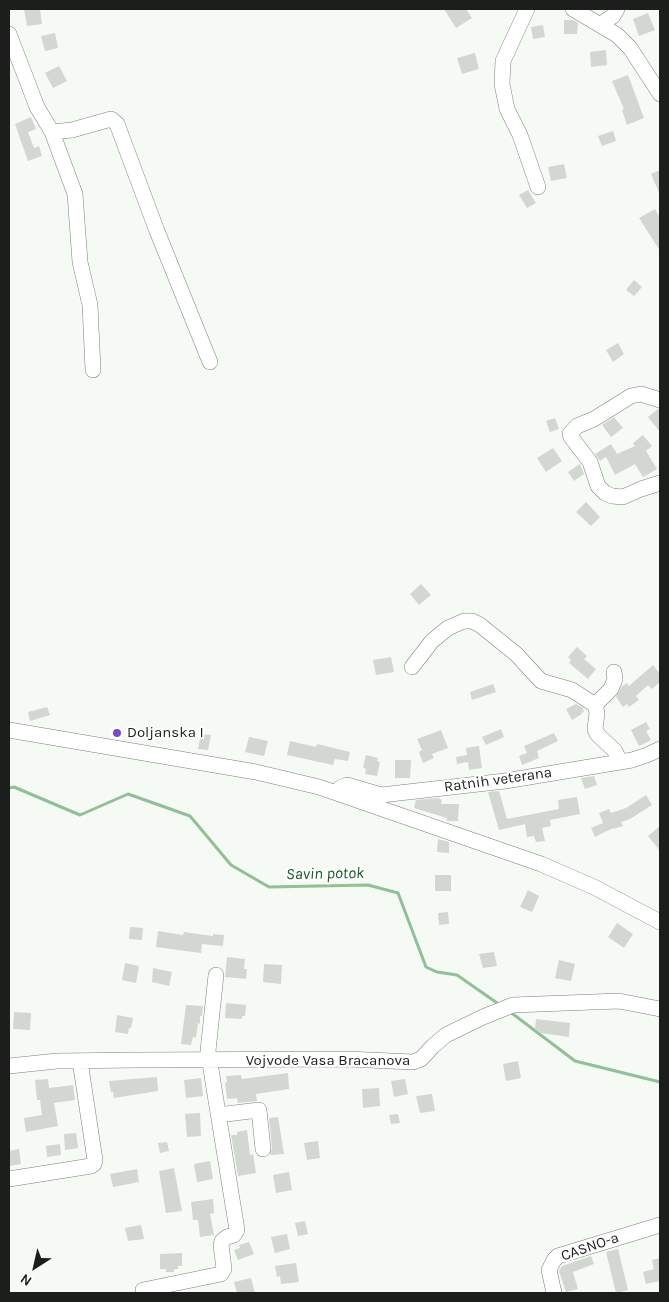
<!DOCTYPE html>
<style>
body{margin:0}
#map{position:relative;width:669px;height:1302px;overflow:hidden;background:#f5faf5;font-family:Karla,sans-serif}
canvas{display:block}
.frame{position:absolute;inset:0;border:10px solid #1c1e1c;pointer-events:none}
.north{position:absolute;left:10px;top:1242px;width:50px;height:50px;-webkit-text-stroke:4px #fff;paint-order:stroke;rotate:215deg;font-size:14px;font-weight:700;line-height:20px;text-align:center;color:#1c1e1c}
.north::after{content:'';display:block;margin:auto;width:18px;height:22px;background:#1c1e1c;clip-path:polygon(50% 0,100% 100%,50% 72%,0 100%)}
</style>
<div id="map">
<canvas width="669" height="1302"></canvas>
<div class="frame"></div>
<div class="north">N</div>
</div>
<script>
const context = document.querySelector('canvas').getContext('2d');
context.lineJoin = 'round';
const toPath = rows => new Path2D(rows.map(r => 'M' + r).join(''));
function stroke(path, color, width, dash) { context.strokeStyle = color; context.lineWidth = width; context.lineCap = dash ? 'butt' : 'round'; context.setLineDash(dash || []); context.stroke(path); }
function fill(path, color) { context.fillStyle = color; context.fill(path, 'evenodd'); }
function write(font, color, halo, rows, align = 'center') {
  context.font = font + ' Karla,sans-serif'; context.lineWidth = 4.5; context.setLineDash([]); context.textBaseline = 'middle'; context.strokeStyle = halo; context.fillStyle = color; for (const [text, x, y, turn = 0] of rows) {
    context.save(); context.translate(x, y); context.rotate((+turn || 0) * Math.PI / 180); context.textAlign = isNaN(turn) ? turn : align; if (halo) context.strokeText(text, 0, 0); context.fillText(text, 0, 0); context.restore();
  }
}
stroke(toPath([
 [9,788,14,787,80,815,128,794,190,816,231,865,269,887,368,885,398,893,426,967,437,972,457,975,500,1005],
 [509,1011,575,1061,660,1082]
]), '#92bf97', 3);
fill(toPath([
 [24,9,40,9,42,24,27,26],
 [444,9,466,9,472,18,456,28],
 [648,13,655,30,639,36,633,19],
 [564,20,573,20,578,23,577,34,564,34],
 [543,25,545,37,533,39,531,27],
 [55,33,58,48,45,51,41,36],
 [606,50,607,65,591,67,590,52],
 [475,53,479,69,462,74,457,58],
 [59,66,67,81,53,88,45,73],
 [628,75,644,118,627,125,622,110,624,109,612,81],
 [31,117,36,129,28,132,34,148,39,146,42,156,28,161,15,124],
 [613,131,616,141,602,146,598,136],
 [564,164,567,178,551,181,548,167],
 [660,170,660,195,651,174],
 [528,190,536,203,527,208,519,195],
 [655,209,660,218,660,251,639,218],
 [634,280,642,287,634,296,626,290],
 [618,343,624,354,613,362,606,350],
 [658,409,660,409,660,432,648,417],
 [614,417,623,428,611,437,602,425],
 [555,418,559,429,550,432,546,421],
 [643,435,652,446,646,451,657,469,643,477,635,464,615,475,606,457,600,461,595,454,611,444,617,454,635,446,633,443],
 [553,448,562,461,546,472,537,458],
 [580,464,584,474,574,481,568,472],
 [586,502,600,517,591,526,576,512],
 [421,584,431,595,419,605,410,594],
 [577,647,587,656,584,659,596,669,588,679,569,663,571,660,568,657],
 [391,657,394,672,376,675,373,660],
 [653,665,660,674,660,682,652,689,648,685,636,696,639,700,629,707,627,704,623,707,616,697,622,686,627,683,629,686],
 [493,684,496,692,472,700,470,692],
 [576,704,582,707,584,712,581,713,582,714,572,720,566,709],
 [47,707,50,715,30,721,28,712],
 [646,722,650,729,646,731,651,740,639,746,631,730],
 [501,729,504,737,486,745,482,737],
 [441,730,448,748,432,754,434,758,423,763,419,752,422,750,417,739],
 [554,733,558,741,537,751,539,758,522,765,519,756,527,753,524,746],
 [201,734,211,735,208,750,198,749],
 [249,737,268,741,264,756,245,752],
 [290,741,316,747,317,744,350,752,348,761,335,759,333,765,287,755],
 [479,746,482,768,469,770,468,762,457,764,456,757,467,755,466,748],
 [366,755,378,758,377,761,380,762,377,776,365,774,366,769,363,768],
 [395,760,411,760,410,778,395,778],
 [594,776,597,785,585,789,581,778],
 [499,791,507,819,559,809,558,800,577,797,580,814,550,820,551,826,542,828,545,841,536,842,534,836,527,837,525,824,499,830,488,792],
 [646,795,652,805,630,819,621,822,623,826,613,829,613,828,595,837,591,828,603,823,599,813,609,809,611,813,626,808],
 [438,798,442,800,441,804,459,804,458,821,447,821,447,818,414,808,416,800],
 [660,826,660,851,648,836],
 [438,839,449,842,449,853,437,852],
 [435,875,451,875,451,891,435,891],
 [528,890,539,896,532,912,520,907],
 [448,912,449,924,439,925,438,913],
 [617,923,633,934,624,948,608,937],
 [130,927,143,928,142,940,129,939],
 [158,931,183,935,184,932,213,936,213,934,224,935,223,946,202,944,201,953,156,947],
 [494,952,497,966,483,968,479,954],
 [227,957,245,959,244,969,247,969,246,979,225,977],
 [559,960,575,964,571,981,555,978],
 [125,963,139,966,136,983,122,980],
 [264,964,282,965,281,984,263,982],
 [153,968,172,972,169,986,152,982],
 [226,1003,246,1005,245,1016,242,1016,242,1019,225,1018],
 [186,1005,203,1006,202,1016,200,1016,200,1024,198,1023,196,1038,193,1037,191,1045,181,1044],
 [14,1012,31,1013,30,1030,13,1029],
 [117,1015,133,1018,131,1028,129,1028,128,1034,115,1032],
 [536,1019,570,1023,569,1037,540,1033,535,1029],
 [518,1061,521,1078,506,1081,503,1064],
 [288,1073,289,1089,256,1094,257,1101,238,1103,237,1098,227,1099,225,1083,227,1082,226,1076,241,1075,242,1079],
 [157,1077,158,1091,114,1098,113,1092,111,1092,109,1081],
 [201,1078,203,1096,186,1098,184,1080],
 [48,1079,49,1088,73,1085,75,1100,54,1103,58,1126,26,1132,24,1118,42,1115,40,1100,37,1100,35,1080],
 [405,1079,408,1094,394,1097,391,1081],
 [379,1088,380,1106,363,1108,362,1089],
 [432,1094,435,1111,420,1113,416,1096],
 [200,1113,201,1136,187,1137,185,1114],
 [398,1114,400,1123,391,1124,389,1115],
 [278,1117,284,1154,270,1155,272,1148,269,1118],
 [247,1130,250,1155,253,1154,256,1173,238,1176,231,1135,237,1135,237,1132],
 [76,1133,78,1148,65,1150,64,1134],
 [318,1141,320,1158,307,1160,304,1143],
 [167,1142,169,1151,160,1153,158,1143],
 [60,1144,61,1155,47,1157,46,1146],
 [19,1149,21,1164,9,1166,9,1151],
 [210,1161,213,1179,197,1182,194,1164],
 [174,1168,182,1211,166,1213,159,1171],
 [137,1169,139,1182,113,1187,110,1174],
 [289,1172,292,1190,276,1193,273,1175],
 [213,1199,214,1213,210,1214,214,1235,200,1237,198,1220,193,1220,191,1202],
 [305,1221,308,1234,298,1236,295,1223],
 [141,1225,144,1239,128,1241,125,1228],
 [287,1234,290,1249,275,1253,271,1237],
 [249,1242,254,1254,238,1260,234,1250,240,1248,239,1245],
 [618,1249,628,1290,616,1293,606,1252],
 [182,1253,182,1266,178,1266,178,1269,174,1269,174,1272,166,1272,166,1269,160,1269,160,1254],
 [591,1256,594,1264,573,1272,578,1289,566,1292,559,1271,562,1266],
 [660,1258,660,1281,646,1284,643,1272,654,1269,652,1260],
 [296,1263,299,1282,281,1284,280,1276,277,1277,275,1266],
 [251,1278,255,1293,237,1293,234,1282]
]), '#d2d7d2');
const minor = toPath([
 [527,9,503,61,502,84,507,109,520,135,538,187],
 [573,9,617,35,630,48,660,94],
 [601,24,613,16,617,9],
 [9,34,37,107,52,132,75,194,80,262,90,305,93,370],
 [52,132,72,130,111,119,117,124,157,231,210,362],
 [660,400,641,394,631,396,594,419,577,426,570,434,571,437,590,462,598,486,605,493,612,496,623,497,641,489,660,483],
 [412,667,432,641,448,628,464,621,472,621,480,625,516,654,541,681,572,690,595,705,597,713,595,729,597,734,615,751,620,762],
 [595,705,611,689,615,679,614,672],
 [9,730,256,772,319,787,541,864,594,887,660,922],
 [337,793,340,788,347,785,381,795,505,781,632,760,647,755,660,749],
 [9,1066,57,1061,137,1060,347,1059,413,1062,421,1059,433,1046,446,1035,483,1017,513,1005,619,1001,660,1009],
 [218,1115,259,1110,263,1149],
 [9,1179,91,1166,94,1164,95,1160,80,1061],
 [143,1290,221,1274,224,1269,221,1245,222,1241,227,1237,234,1235,237,1230,208,1051,216,975],
 [554,1293,549,1270,554,1260,558,1256,660,1225]
]);
stroke(minor, '#7b807b', 16);
stroke(minor, '#fff', 15);
for (const [x, y, r, color] of [
 [117,733,5,"#794cc4"]
]) { const dot = new Path2D(); dot.arc(x, y, r, 0, 2 * Math.PI); context.fillStyle = color; context.fill(dot); stroke(dot, '#fff', 2); }
write('15px', '#1c1e1c', '#fff', [
 ["Doljanska I",127,733]
], 'left');
write('15px', '#1c1e1c', '#fff', [
 ["Ratnih veterana",498,780,-8],
 ["Vojvode Vasa Bracanova",328,1061],
 ["CASNO-a",590,1247,-19]
]);
write('italic 16px', '#165925', '#fff', [
 ["Savin potok",325,874,-1]
]);
</script>
